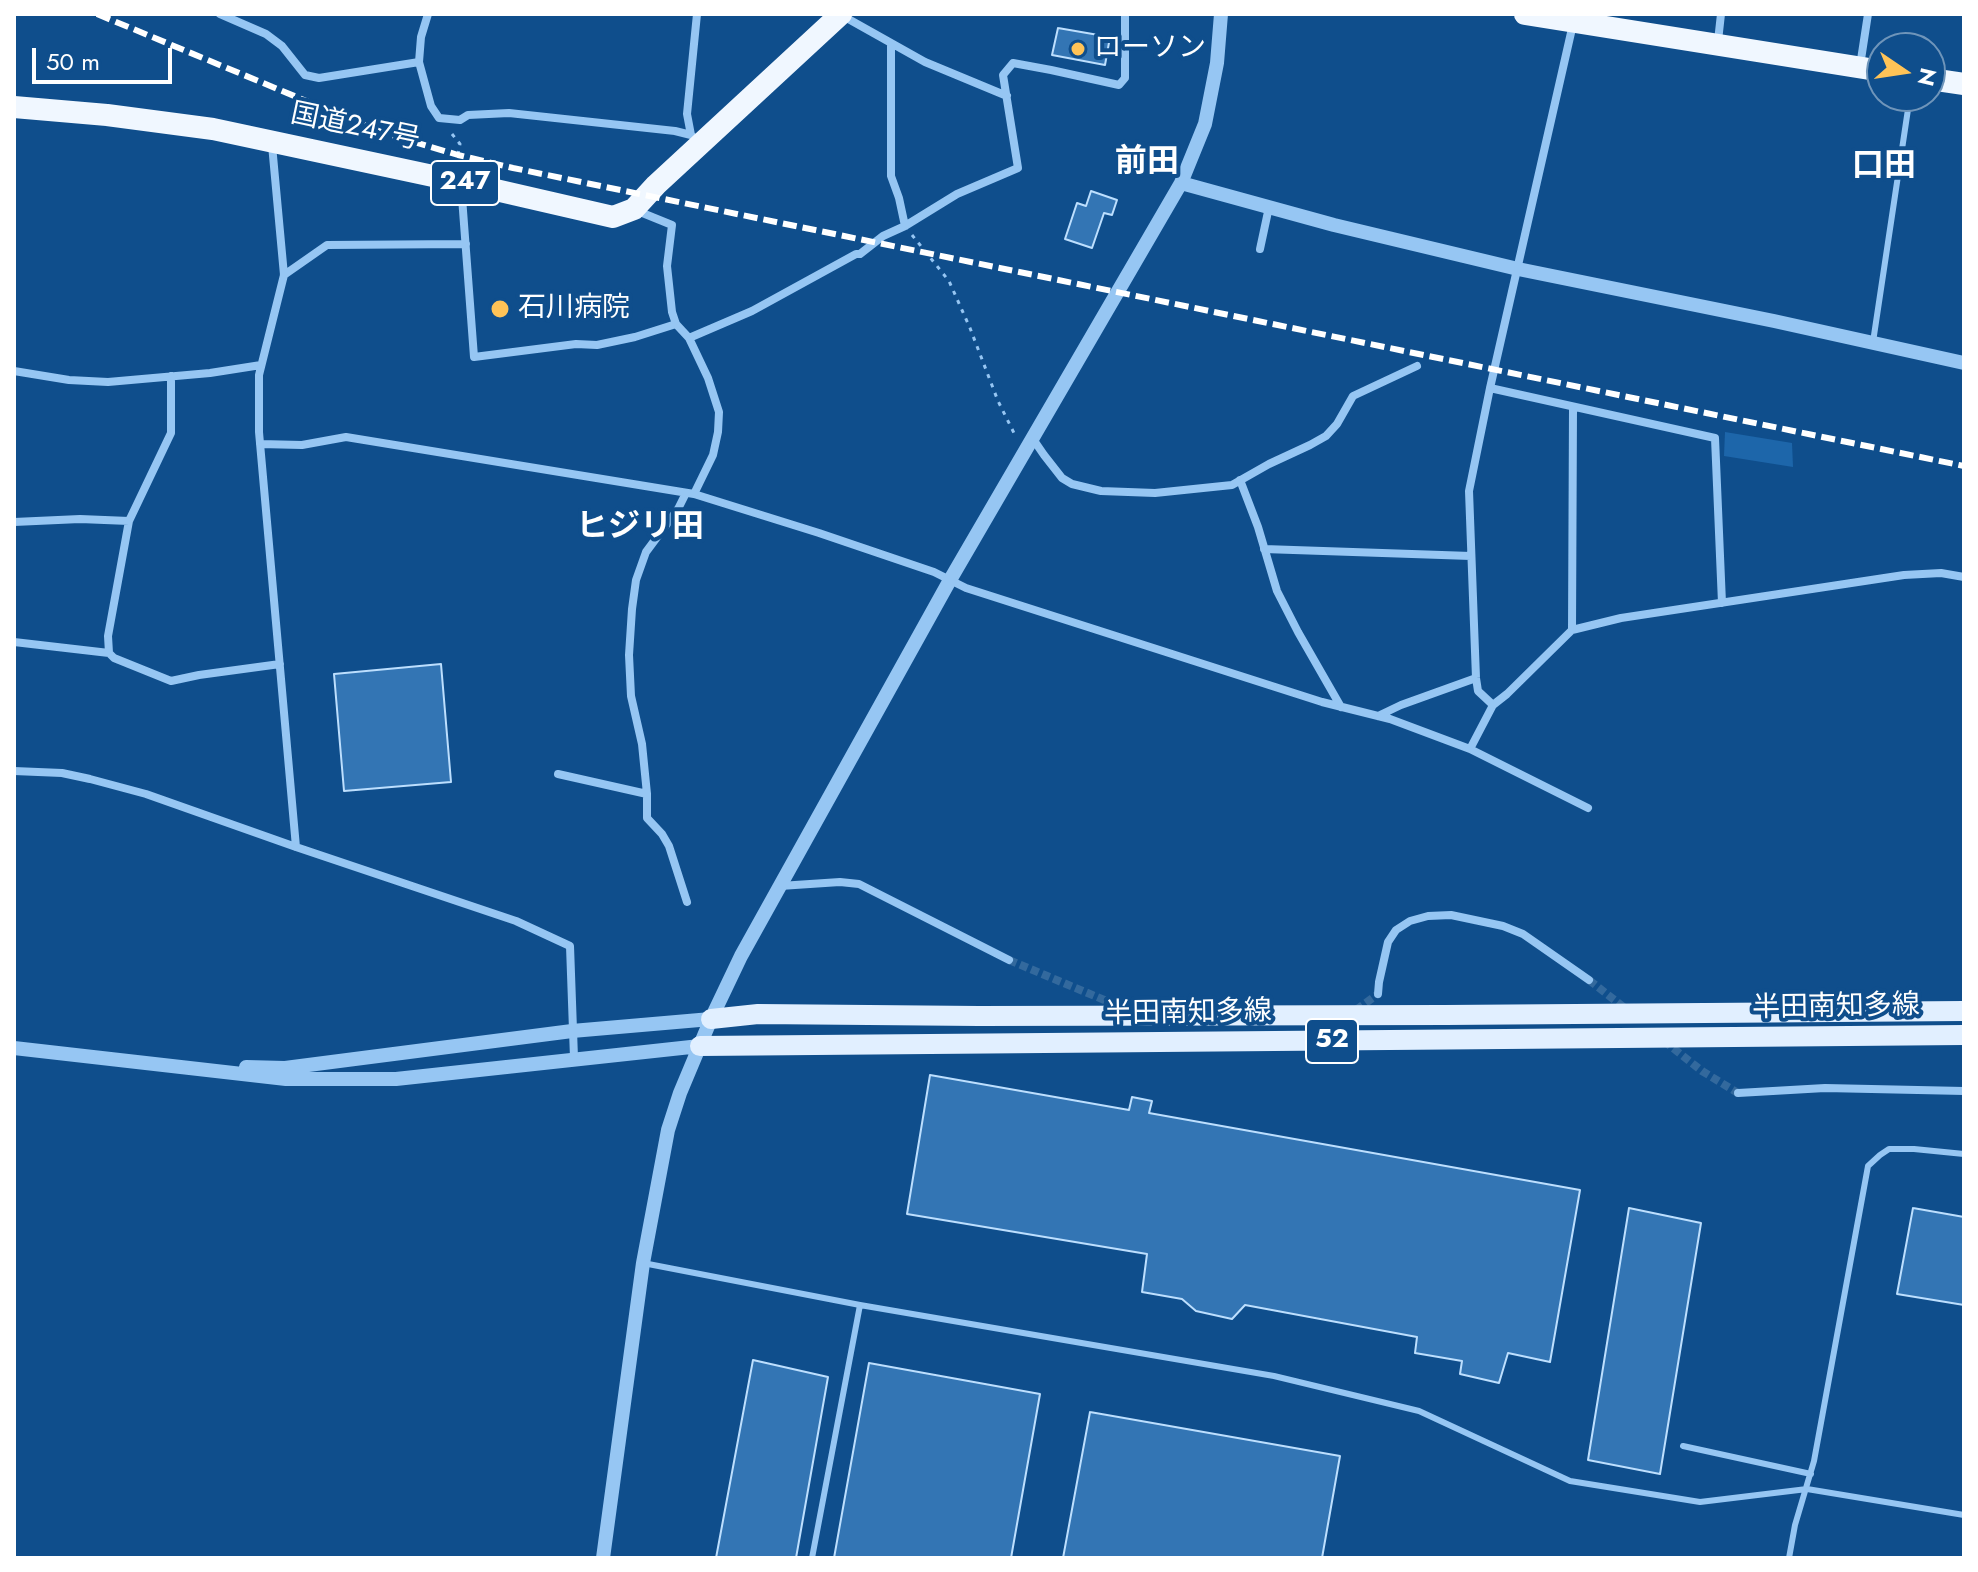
<!DOCTYPE html>
<meta charset="utf-8">
<style>
body{margin:0}
#map{position:relative;width:1978px;height:1572px;overflow:hidden;background:#0f4e8c;font-family:Jost,sans-serif}
canvas{display:block}
.frame{position:absolute;inset:0;border:16px solid #fff;pointer-events:none}
.north{position:absolute;left:1866px;top:32px;width:80px;height:80px;box-sizing:border-box;background:#0f4e8c;border:2px solid #6f95ba;border-radius:50%;rotate:103deg;font-size:22px;font-weight:700;line-height:32px;text-align:center;color:#fff}
.north::after{content:'';display:block;margin:auto;width:28px;height:36px;background:#ffc357;clip-path:polygon(50% 0,100% 100%,50% 72%,0 100%)}
.scale{position:absolute;left:32px;top:48px;width:140px;height:36px;box-sizing:border-box;border:4px solid #fff;border-top:0;padding-left:10px;font-size:24px;line-height:28px;white-space:nowrap;color:#fff;-webkit-text-stroke:6px #0f4e8c;paint-order:stroke}
</style>
<div id="map">
<canvas width="1978" height="1572"></canvas>
<div class="frame"></div>
<div class="north">N</div>
<div class="scale">50 m</div>
</div>
<script>
const context = document.querySelector('canvas').getContext('2d');
context.lineJoin = 'round';
function fill(path, color) { context.fillStyle = color; context.fill(path, 'evenodd'); }
const toPath = rows => new Path2D(rows.map(r => 'M' + r).join(''));
function stroke(path, color, width, dash) { context.strokeStyle = color; context.lineWidth = width; context.lineCap = dash ? 'butt' : 'round'; context.setLineDash(dash || []); context.stroke(path); }
function write(font, color, halo, rows, align = 'center') {
  context.font = font + ' Jost,"Noto Sans JP",sans-serif'; context.lineWidth = 8; context.setLineDash([]); context.textBaseline = 'middle'; context.strokeStyle = halo; context.fillStyle = color; for (const [text, x, y, turn = 0] of rows) {
    context.save(); context.translate(x, y); context.rotate((+turn || 0) * Math.PI / 180); context.textAlign = isNaN(turn) ? turn : align; if (halo) context.strokeText(text, 0, 0); context.fillText(text, 0, 0); context.restore();
  }
}
fill(toPath([
 [1725,432,1792,443,1793,467,1724,456]
]), '#1d66aa');
const building = toPath([
 [1058,28,1110,37,1105,65,1052,55,1058,28],
 [1091,191,1117,200,1112,215,1104,213,1092,248,1065,239,1077,203,1086,206,1091,191],
 [441,664,451,782,344,791,334,674,441,664],
 [930,1075,1129,1110,1132,1097,1152,1101,1149,1113,1580,1190,1550,1362,1508,1353,1499,1383,1460,1374,1462,1361,1415,1353,1417,1337,1245,1305,1232,1319,1196,1311,1182,1299,1142,1292,1147,1254,907,1214,930,1075],
 [1629,1208,1701,1223,1660,1474,1588,1460,1629,1208],
 [1913,1208,1964,1217,1964,1305,1897,1294,1913,1208],
 [753,1360,828,1377,796,1558,716,1558,753,1360],
 [869,1363,1040,1394,1011,1558,834,1558,869,1363],
 [1090,1412,1340,1456,1322,1558,1063,1558,1090,1412]
]);
fill(building, '#3375b4');
stroke(building, '#bddffe', 2);
stroke(toPath([
 [1009,960,1128,1010],
 [1589,980,1626,1009],
 [1356,1010,1378,994],
 [1664,1041,1702,1071,1738,1093]
]), '#33699d', 8, [8, 4]);
stroke(toPath([
 [452,134,460,144,457,159],
 [912,235,949,281,970,328,998,401,1014,433]
]), '#96c6f3', 3, [4, 6]);
stroke(toPath([
 [1873,342,1910,96],
 [643,1263,860,1305,1274,1376,1419,1411,1570,1481,1700,1502,1807,1489,1964,1515],
 [1683,1446,1811,1474],
 [812,1558,860,1305],
 [1789,1558,1795,1525,1814,1461,1868,1166,1880,1155,1889,1149,1914,1149,1964,1154]
]), '#96c6f3', 6);
stroke(toPath([
 [220,14,266,34,282,46,305,75,319,78,419,62],
 [428,14,421,37,419,62,431,106,439,118,460,120,468,115,509,113,675,131,691,135,700,143],
 [843,16,925,62,1007,96],
 [1718,41,1721,14],
 [891,44,891,176,899,198,905,226],
 [1860,66,1868,14],
 [691,135,687,114,697,14],
 [272,145,284,275,259,375,259,432,296,847],
 [461,184,474,357,576,344,597,345,635,337,676,324],
 [635,210,672,225,667,266,672,312,676,324,689,338,708,378,719,412,718,432,713,455,694,494],
 [1260,249,1269,207],
 [284,275,327,245,466,244],
 [689,338,752,311,856,254,860,254,883,236,905,226,957,194,1018,168,1003,75,1013,63,1051,70,1119,85,1125,78,1125,14],
 [14,371,69,380,108,382,210,373,261,365],
 [171,376,171,433,129,521,108,636,109,653,114,658,171,681,199,675,280,664],
 [1490,388,1715,438,1722,603],
 [1033,439,1044,455,1062,478,1072,484,1101,491,1155,493,1232,485,1269,464,1310,445,1326,436,1337,424,1353,396,1417,366],
 [260,444,302,445,346,437,694,494,819,533,934,572,966,588,1322,702,1390,719,1470,749,1588,808],
 [1240,480,1258,527,1277,591,1298,632,1341,707],
 [686,493,678,509,646,552,636,580,632,609,629,655,631,696,642,744,647,794,647,818,662,834,669,846,687,902],
 [14,522,80,519,129,521],
 [1264,549,1471,556],
 [1572,630,1573,408],
 [14,642,109,653],
 [1493,705,1478,691,1476,678,1469,491,1490,388,1573,24],
 [1378,716,1401,705,1476,678],
 [1470,749,1493,705,1507,694,1572,630,1621,618,1904,575,1941,573,1964,577],
 [14,771,62,773,90,779,146,794,296,847,516,921,570,946,574,1058],
 [558,774,647,794],
 [780,886,840,882,859,884,1009,960],
 [1378,994,1379,982,1388,942,1396,930,1410,921,1428,916,1451,915,1503,926,1523,934,1589,980],
 [1738,1093,1825,1088,1964,1091]
]), '#96c6f3', 8);
stroke(toPath([
 [1181,183,1334,225,1518,269,1774,321,1964,363],
 [14,1048,286,1079,396,1079,700,1046],
 [246,1067,285,1068,572,1031,711,1019],
 [603,1558,643,1263,668,1130,680,1093,711,1019,741,956,950,580,1181,183,1205,124,1217,63,1221,14]
]), '#96c6f3', 14);
stroke(toPath([
 [711,1019,758,1014,979,1016,1445,1015,1964,1011],
 [700,1046,1964,1035]
]), '#e1efff', 20);
stroke(toPath([
 [1525,14,1882,71],
 [1930,79,1964,84],
 [14,107,107,115,213,129,461,182,613,217,634,209,656,185,841,14]
]), '#f0f7ff', 22);
stroke(toPath([
 [97,14,381,132,458,155,513,168,1964,466]
]), '#fff', 6, [14, 6]);
for (const [x, y, r, color] of [
 [1078,49,8,"#ffc357"],
 [500,309,10,"#ffc357"]
]) { const dot = new Path2D(); dot.arc(x, y, r, 0, 2 * Math.PI); context.fillStyle = color; context.fill(dot); stroke(dot, '#0f4e8c', 3); }
for (const [x, y, w] of [
 [465,183,68],
 [1332,1041,52]
]) { const box = new Path2D(); box.roundRect(x - w / 2, y - 22, w, 44, 6); context.fillStyle = '#0f4e8c'; context.fill(box); stroke(box, '#fff', 2); }
write('bold 26px', '#fff', null, [
 ["247",465,183],
 ["52",1332,1041]
]);
write('28px', '#fff', '#0f4e8c', [
 ["ローソン",1094,49],
 ["石川病院",518,309]
], 'left');
write('28px', '#fff', '#0f4e8c', [
 ["国道247号",355,128,12],
 ["半田南知多線",1836,1008,-1],
 ["半田南知多線",1188,1014,-1]
]);
write('bold 32px', '#fff', '#0f4e8c', [
 ["前田",1147,163],
 ["口田",1884,167],
 ["ヒジリ田",640,528]
]);
</script>
